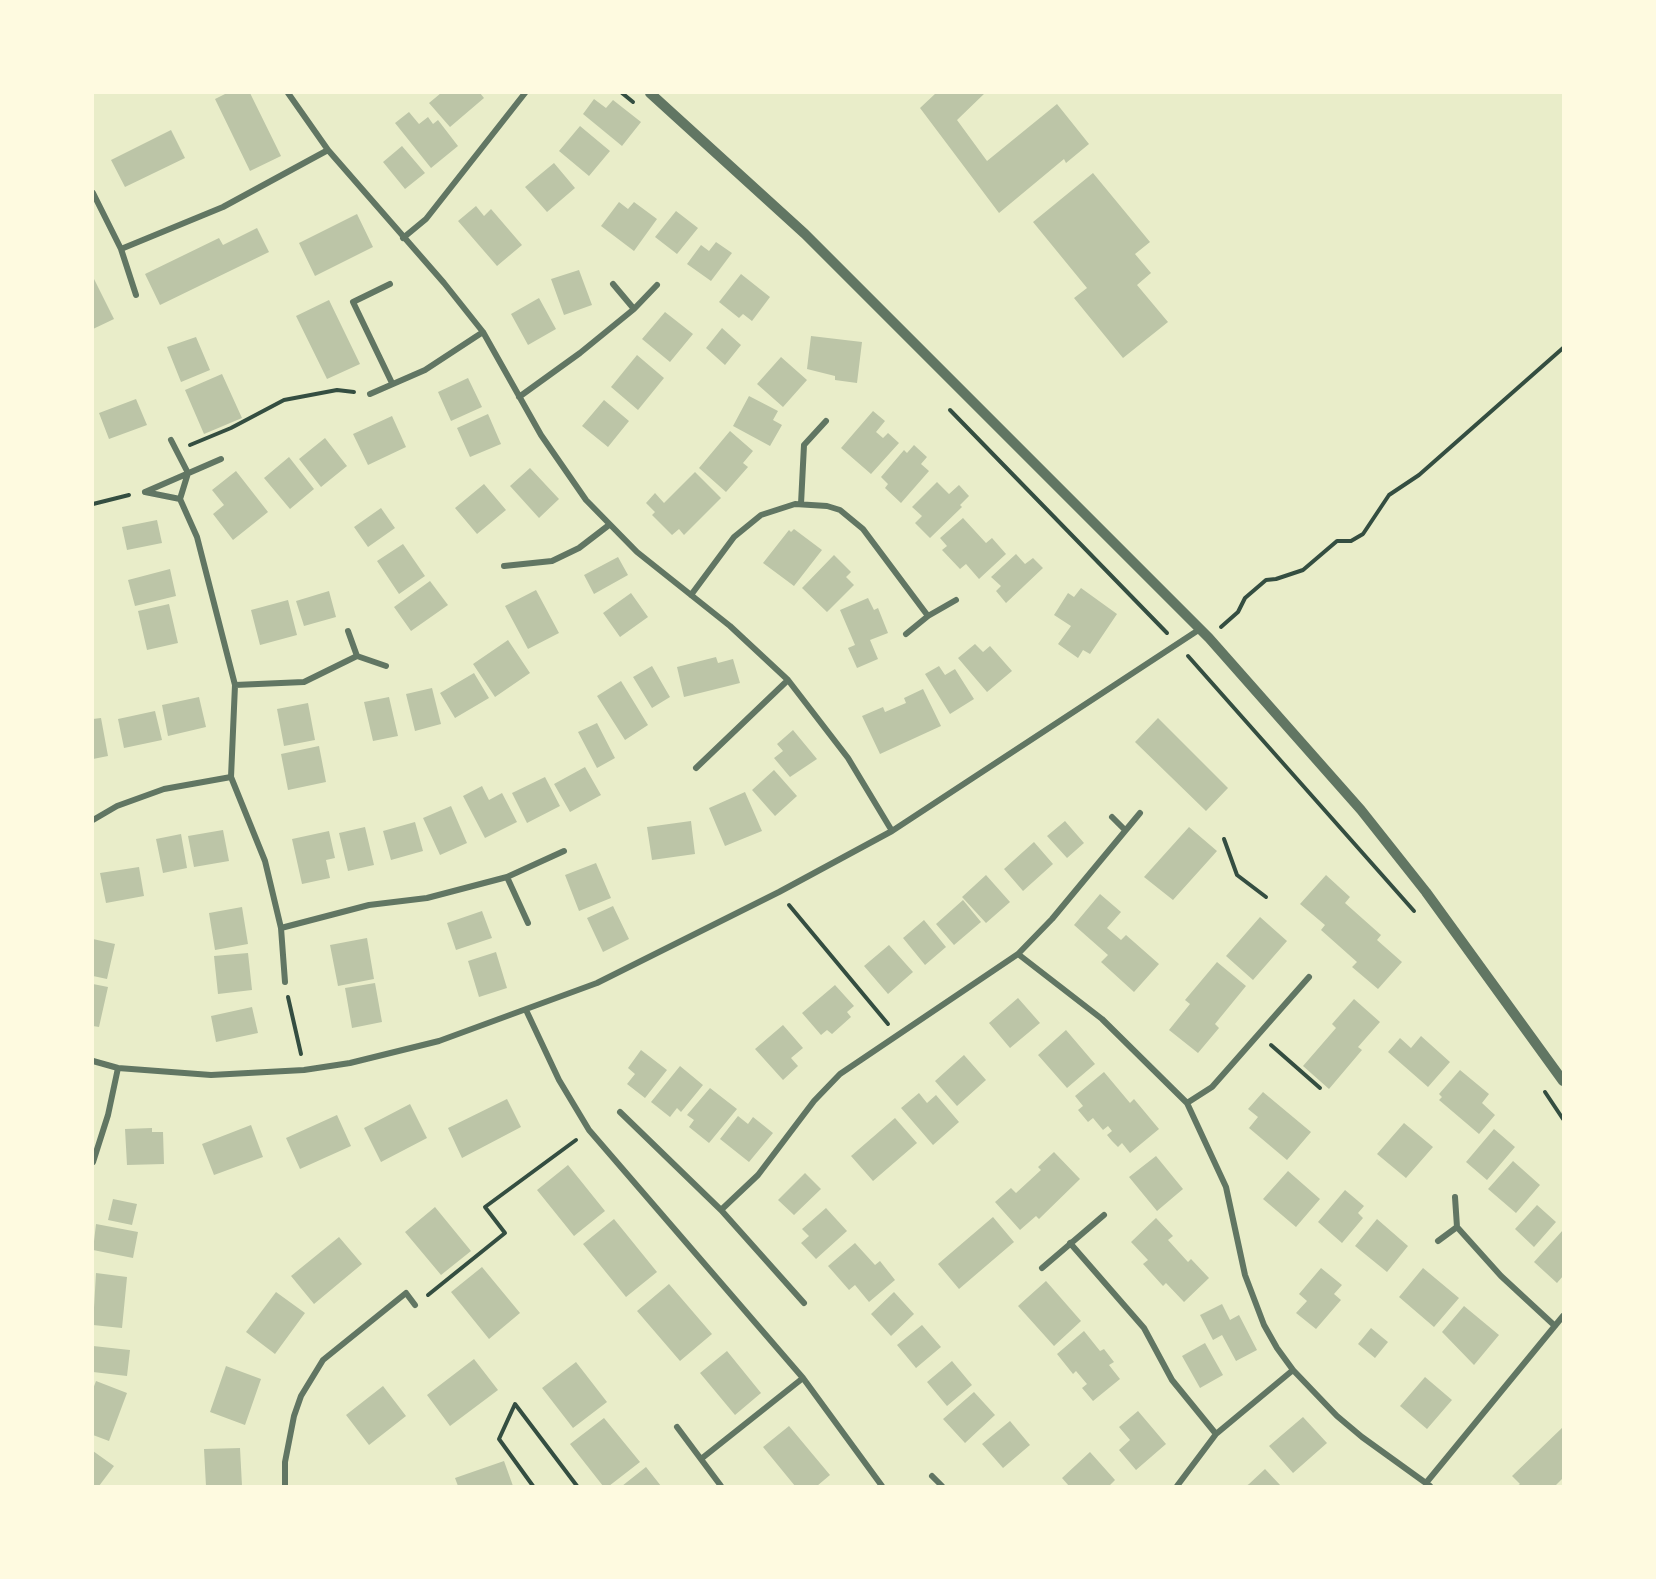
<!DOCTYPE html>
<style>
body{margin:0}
#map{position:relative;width:1656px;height:1579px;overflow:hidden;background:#e9edc9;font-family:"PT Sans",sans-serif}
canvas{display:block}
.frame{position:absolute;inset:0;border:94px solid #fefae0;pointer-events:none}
</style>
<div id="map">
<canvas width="1656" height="1579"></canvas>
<div class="frame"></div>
</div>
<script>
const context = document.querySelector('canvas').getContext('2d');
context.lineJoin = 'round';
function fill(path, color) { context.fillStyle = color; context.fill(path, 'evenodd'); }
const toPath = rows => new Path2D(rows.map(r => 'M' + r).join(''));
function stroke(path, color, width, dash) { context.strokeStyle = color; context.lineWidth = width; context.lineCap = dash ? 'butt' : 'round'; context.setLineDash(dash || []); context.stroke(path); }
fill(toPath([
 [227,93,250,93,281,156,250,171,215,99],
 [441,93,480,93,484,98,450,127,429,103],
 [936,93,985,93,957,120,987,161,1057,104,1089,144,1066,163,1064,159,999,213,920,108],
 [594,99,606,108,613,100,641,122,622,146,583,114],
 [409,112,419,124,428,117,433,124,438,120,458,146,431,168,395,123],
 [580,126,610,151,589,176,559,151],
 [171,130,185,158,125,187,111,160],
 [402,146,425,173,405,189,383,162],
 [554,163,575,188,547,212,525,187],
 [1093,173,1150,242,1135,254,1151,273,1137,285,1168,322,1123,358,1074,298,1087,288,1033,222],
 [619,202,628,209,634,202,657,219,634,251,601,226],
 [476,206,484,216,491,209,522,245,497,266,458,221],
 [676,211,698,228,677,254,655,237],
 [357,214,373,247,315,276,299,243],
 [257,228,269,252,160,305,145,274,219,238,223,245],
 [716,242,732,253,711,281,687,264,701,245,709,251],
 [579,270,592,305,564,315,551,279],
 [741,274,770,297,752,321,743,314,739,318,719,302],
 [93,277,114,319,93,329],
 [539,298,556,329,528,345,511,314],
 [329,300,360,364,327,379,296,316],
 [665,312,693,334,670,362,642,339],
 [722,328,741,345,725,365,706,348],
 [811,336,862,342,857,383,835,380,835,376,807,369],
 [196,337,210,370,181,382,167,347],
 [637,355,664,378,638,410,611,387],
 [781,357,807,380,783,407,757,384],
 [222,374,242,418,204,434,185,390],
 [468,378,482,407,451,421,438,392],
 [749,396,778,411,773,420,782,425,770,446,733,426],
 [136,399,147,425,109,439,99,413],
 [604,400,629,421,608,447,582,426],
 [873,411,885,421,876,432,883,438,888,433,899,443,871,474,841,448],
 [488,414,501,444,470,457,457,428],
 [392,416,406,447,368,465,353,434],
 [730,431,753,451,743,463,748,467,726,492,699,468],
 [325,438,347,466,321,487,299,459],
 [914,445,927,457,921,464,929,471,901,503,885,488,888,484,881,477,904,450,907,453],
 [289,457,314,489,290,509,264,478],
 [530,468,559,499,539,518,510,486],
 [236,471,268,512,233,540,213,514,224,505,212,490],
 [695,472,721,498,684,535,679,529,672,535,652,515,655,512,646,503,655,493,664,503],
 [937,482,949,494,959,485,969,496,960,505,962,507,930,538,915,523,922,516,912,507],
 [484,484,506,510,477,534,455,508],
 [381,508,395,528,368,547,354,527],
 [963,518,986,543,992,538,1006,554,979,579,966,564,960,569,942,550,947,546,940,538],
 [157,520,162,543,127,550,122,527],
 [794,529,822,550,794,586,763,563,789,530,791,532],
 [403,544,425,576,399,594,377,561],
 [1016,554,1025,564,1033,558,1043,568,1006,603,996,591,1001,586,991,577],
 [834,555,851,572,846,577,854,585,827,612,802,588],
 [618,557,628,575,594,594,584,575],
 [170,569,176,596,135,606,128,580],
 [430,581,448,605,411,631,394,607],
 [1081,588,1117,614,1090,654,1083,650,1078,658,1058,644,1071,626,1054,615,1068,593,1074,597],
 [536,590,559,633,528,649,505,606],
 [329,591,336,617,304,626,296,601],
 [631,593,648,617,620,637,603,613],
 [868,598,874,610,878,608,888,633,870,640,878,659,857,668,848,648,855,645,840,610],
 [288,600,297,635,260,645,251,610],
 [169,604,178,643,147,650,138,611],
 [508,640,530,673,495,697,473,664],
 [975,644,983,652,990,646,1012,671,987,692,958,658],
 [716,657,718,663,733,659,740,683,684,697,677,667],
 [652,666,670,697,652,708,633,677],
 [939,666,945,675,955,669,974,699,950,714,925,674],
 [474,673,489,698,455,718,440,693],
 [621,681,648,725,625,740,597,696],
 [432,688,441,724,415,731,406,694],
 [923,689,941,726,880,754,862,716,883,707,885,712,906,703,904,698],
 [199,697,206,727,168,736,162,705],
 [389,697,398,736,373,741,364,702],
 [308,703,315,740,284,746,277,709],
 [155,711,162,740,124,748,118,719],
 [101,718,108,756,93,759,93,719],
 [1158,718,1228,788,1206,811,1135,742],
 [597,723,615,758,597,768,578,732],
 [793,730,817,759,790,777,774,758,783,751,777,744],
 [319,746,326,782,288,790,281,754],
 [585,767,601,795,570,812,554,784],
 [774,770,797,796,775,816,752,790],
 [545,777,560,806,527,823,512,793],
 [482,786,489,800,502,793,517,822,485,838,463,796],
 [745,792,762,831,725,846,709,808],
 [451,806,467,843,440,855,423,818],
 [691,821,695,854,652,860,647,827],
 [1065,821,1084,843,1067,858,1047,836],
 [415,822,423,851,391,860,383,831],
 [365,827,374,865,348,871,339,833],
 [1189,827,1217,851,1173,900,1144,877],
 [223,830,229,861,194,867,188,836],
 [329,831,335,858,326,860,330,878,302,884,292,839],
 [181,834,187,868,163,873,156,839],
 [1034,842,1053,864,1023,891,1004,869],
 [596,863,611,898,579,911,565,875],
 [139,867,144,896,106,903,100,873],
 [986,875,1010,902,986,923,962,897],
 [1326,875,1350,897,1345,903,1381,935,1377,940,1402,962,1378,989,1352,967,1357,962,1321,930,1325,925,1300,904],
 [1100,894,1121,912,1107,928,1121,940,1126,935,1159,964,1134,992,1101,962,1108,955,1074,925],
 [963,900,981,922,954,945,936,924],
 [613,906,629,939,603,952,587,918],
 [242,907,248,944,215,950,209,913],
 [482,911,492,938,456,950,447,923],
 [1260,917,1287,941,1253,980,1226,956],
 [924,920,946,947,925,965,903,938],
 [367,938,374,979,338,986,330,945],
 [93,939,115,944,107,979,93,976],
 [889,945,913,972,888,994,864,966],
 [496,952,507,988,479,997,468,961],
 [248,953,252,990,218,994,214,956],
 [1217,962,1246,986,1215,1024,1219,1028,1198,1053,1169,1030,1190,1004,1185,1000],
 [375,983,382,1022,352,1028,345,988],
 [93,984,108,987,99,1027,93,1026],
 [835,985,854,1006,847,1012,851,1017,832,1034,827,1030,821,1035,802,1013],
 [1018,998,1040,1023,1010,1048,989,1023],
 [1354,999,1380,1022,1358,1047,1362,1050,1329,1089,1303,1066,1336,1028,1332,1024],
 [252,1007,258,1033,216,1042,211,1016],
 [783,1025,803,1048,791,1058,798,1066,783,1080,755,1049],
 [1066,1030,1095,1064,1067,1088,1038,1055],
 [1421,1036,1450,1062,1428,1087,1388,1052,1400,1038,1411,1048],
 [641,1050,667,1070,645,1098,627,1084,635,1074,628,1068],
 [964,1055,986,1080,957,1106,935,1081],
 [680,1066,703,1085,681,1112,677,1108,670,1117,651,1102],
 [1460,1070,1489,1094,1482,1103,1495,1115,1479,1134,1439,1100,1442,1097,1439,1094],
 [1104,1072,1130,1103,1134,1099,1159,1129,1130,1153,1122,1143,1118,1147,1112,1141,1107,1135,1112,1131,1108,1126,1103,1130,1093,1118,1088,1122,1078,1110,1083,1106,1075,1096],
 [710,1088,737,1109,709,1143,689,1127,694,1120,687,1115],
 [1263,1092,1311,1132,1287,1160,1249,1128,1258,1117,1248,1109],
 [919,1093,927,1103,936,1095,959,1122,933,1145,901,1108],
 [507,1099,521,1127,462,1158,448,1128],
 [410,1104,427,1138,381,1162,364,1128],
 [337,1115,351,1146,300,1169,286,1138],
 [738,1116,748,1124,753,1117,773,1133,749,1162,720,1139],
 [895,1118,917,1143,873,1181,851,1156],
 [1404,1123,1433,1147,1406,1178,1377,1154],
 [251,1125,263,1157,214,1175,202,1144],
 [152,1128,152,1132,163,1132,164,1164,127,1165,125,1129],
 [1494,1129,1515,1147,1487,1180,1466,1162],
 [1054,1152,1080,1179,1039,1219,1036,1216,1020,1230,995,1202,1011,1188,1016,1193,1041,1170,1038,1167],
 [1156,1156,1183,1189,1157,1211,1129,1177],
 [1513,1161,1540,1185,1516,1213,1488,1189],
 [568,1165,605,1211,574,1236,537,1190],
 [1288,1171,1320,1199,1296,1227,1263,1199],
 [805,1173,821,1189,794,1215,778,1200],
 [1345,1190,1364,1206,1358,1213,1363,1218,1342,1243,1318,1222],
 [113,1199,137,1204,132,1225,108,1220],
 [1537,1205,1556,1222,1534,1247,1515,1229],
 [435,1207,471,1251,441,1275,405,1232],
 [826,1208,847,1231,816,1259,801,1243,809,1236,802,1229],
 [993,1217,1014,1242,959,1289,938,1264],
 [1156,1218,1173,1236,1168,1240,1188,1262,1191,1259,1209,1278,1184,1302,1166,1283,1163,1286,1143,1264,1148,1260,1131,1242],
 [614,1219,657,1272,626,1297,583,1244],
 [1377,1219,1408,1246,1387,1272,1355,1246],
 [96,1224,138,1232,133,1258,93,1250],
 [1563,1230,1563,1276,1557,1283,1534,1262],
 [339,1237,362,1264,314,1304,291,1276],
 [855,1243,875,1265,880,1261,895,1280,869,1302,855,1285,849,1290,828,1266],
 [482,1267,520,1313,489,1339,451,1292],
 [1321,1268,1342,1285,1334,1294,1341,1300,1316,1329,1296,1313,1307,1301,1299,1294],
 [1423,1268,1459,1298,1434,1327,1399,1297],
 [96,1273,127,1277,122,1328,93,1325],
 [1046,1281,1081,1321,1054,1346,1018,1306],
 [669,1284,712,1334,680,1361,637,1311],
 [276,1292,305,1313,275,1354,246,1332],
 [894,1292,914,1314,891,1336,871,1314],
 [1222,1304,1230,1320,1239,1315,1257,1350,1236,1361,1222,1335,1213,1340,1200,1315],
 [1464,1306,1499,1335,1474,1365,1442,1332],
 [922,1325,941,1347,916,1368,897,1345],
 [1371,1328,1388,1342,1375,1358,1358,1344],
 [1084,1331,1100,1351,1104,1349,1114,1362,1109,1365,1120,1379,1093,1401,1082,1388,1087,1384,1076,1371,1073,1374,1057,1354],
 [1205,1343,1223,1375,1200,1388,1182,1356],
 [93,1346,130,1350,127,1376,93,1372],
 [727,1351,761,1393,735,1415,700,1373],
 [474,1359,498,1390,450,1426,427,1395],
 [952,1361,972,1385,947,1406,927,1382],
 [576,1362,607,1402,573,1428,542,1388],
 [226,1366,261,1379,245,1425,210,1412],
 [1425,1377,1452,1400,1427,1429,1400,1406],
 [96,1381,127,1393,109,1441,93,1435,93,1389],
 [383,1386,406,1416,369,1445,346,1415],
 [974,1392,995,1415,965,1443,943,1419],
 [1138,1411,1166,1444,1136,1470,1119,1450,1130,1440,1119,1427],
 [1303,1417,1327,1443,1293,1473,1269,1446],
 [604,1418,640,1462,609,1486,603,1486,570,1444],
 [1010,1421,1030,1445,1003,1468,982,1444],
 [789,1426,830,1475,817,1486,795,1486,763,1447],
 [1563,1427,1563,1478,1555,1486,1517,1486,1520,1484,1512,1476],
 [240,1448,242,1486,206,1486,204,1449],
 [93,1451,114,1466,99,1486,93,1486],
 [1090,1452,1115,1480,1109,1486,1069,1486,1062,1478],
 [504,1461,513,1486,458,1486,455,1478],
 [646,1467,661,1486,622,1486],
 [1265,1469,1281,1486,1246,1486,1249,1484]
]), '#bcc5a7');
stroke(toPath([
 [622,93,633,102],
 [950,410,1167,633],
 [190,445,231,428,284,400,337,390,354,392],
 [93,504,129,495],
 [1221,627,1238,612,1245,598,1266,580,1276,579,1303,570,1337,541,1351,541,1363,534,1389,495,1419,475,1563,348],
 [1188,656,1414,911],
 [1224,839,1237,875,1266,897],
 [789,905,888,1024],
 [288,997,301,1054],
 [1271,1045,1320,1088],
 [1545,1092,1563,1119],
 [428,1295,505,1233,485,1207,576,1140],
 [533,1486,499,1439,515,1404,577,1486]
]), '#344e41', 4);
stroke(toPath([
 [288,93,328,150,444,283,483,332,541,435,586,500,637,552,730,626,788,680,848,758,892,831],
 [93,193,121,249,136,295],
 [403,238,426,219,525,93],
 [121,249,223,207,328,150],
 [390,284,353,302,392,383],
 [613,284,634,309],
 [370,394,425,370,483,332],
 [519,397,580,353,634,309,657,285],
 [171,440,188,473,180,499,197,537,235,685,231,777,265,861,281,928,285,982],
 [145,492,221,459],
 [145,492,180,499],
 [801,504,804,445,826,421],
 [504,566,552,561,579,548,609,525],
 [691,595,734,537,761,515,795,504,827,506,840,510,863,529,928,616],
 [348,631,357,656],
 [906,634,928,616,956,600],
 [235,685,304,682,357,656,386,666],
 [696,768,788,680],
 [1112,817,1125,830],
 [93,820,117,806,164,789,231,777],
 [507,877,528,923],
 [281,928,369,905,427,898,507,877,564,851],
 [1018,954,1102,1019,1187,1103,1226,1187,1245,1275,1264,1325,1277,1348,1293,1370,1337,1416,1362,1437,1430,1486],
 [526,1010,559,1080,589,1130,803,1378,882,1486],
 [93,1061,118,1068,211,1075,304,1070,350,1063,439,1041,597,983,779,892,892,831,1200,629],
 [1187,1103,1212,1087,1309,977],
 [620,1112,721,1210,804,1303],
 [93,1162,108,1115,118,1068],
 [1455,1197,1457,1227,1501,1276,1555,1326],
 [721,1210,758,1175,814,1101,840,1074,1018,954,1052,919,1140,813],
 [1438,1241,1457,1227],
 [1070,1243,1144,1328,1172,1380,1216,1434],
 [1042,1268,1104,1215],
 [677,1427,721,1486],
 [701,1459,803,1378],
 [932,1476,942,1486],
 [1426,1483,1563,1316],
 [285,1486,285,1462,294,1416,301,1396,323,1360,406,1293,415,1305],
 [1177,1486,1216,1434,1293,1370]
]), '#617663', 6);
stroke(toPath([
 [650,93,805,234,1209,638,1361,810,1426,892,1563,1081]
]), '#617663', 10);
</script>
